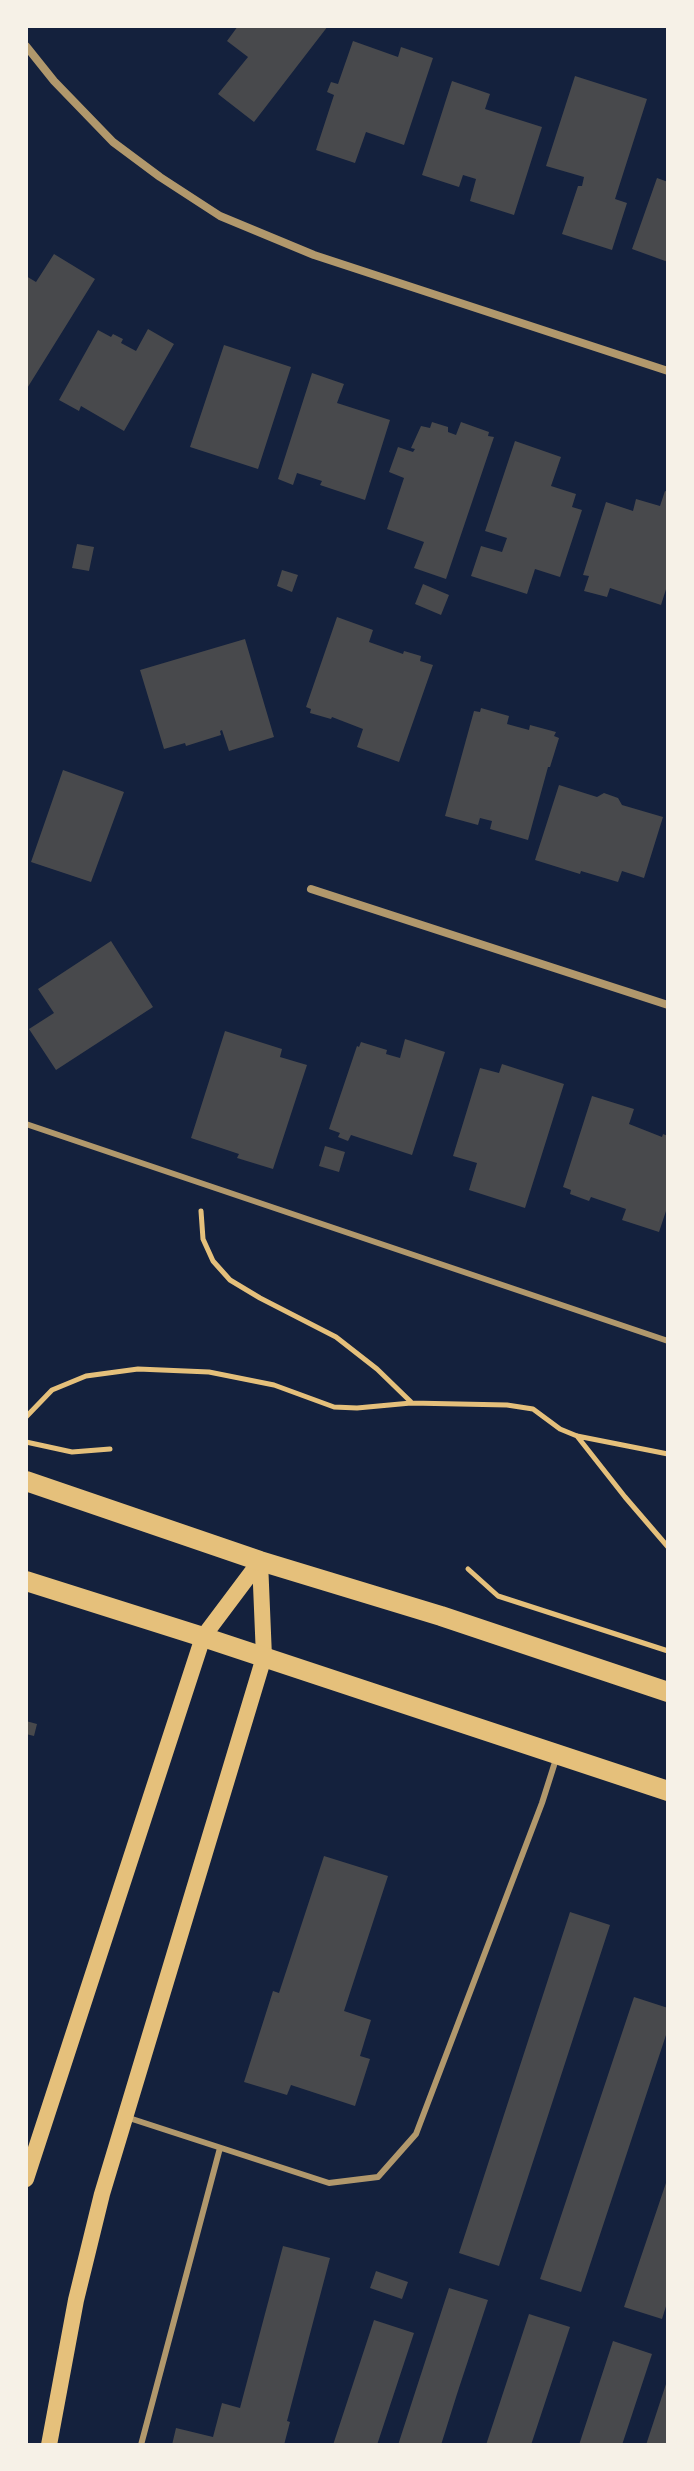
<!DOCTYPE html>
<style>
body{margin:0}
#map{position:relative;width:694px;height:2471px;overflow:hidden;background:#14213d;font-family:"Public Sans",sans-serif}
canvas{display:block}
.frame{position:absolute;inset:0;border:28px solid #f6f1e7;pointer-events:none}
</style>
<div id="map">
<canvas width="694" height="2471"></canvas>
<div class="frame"></div>
</div>
<script>
const context = document.querySelector('canvas').getContext('2d');
context.lineJoin = 'round';
function fill(path, color) { context.fillStyle = color; context.fill(path, 'evenodd'); }
const toPath = rows => new Path2D(rows.map(r => 'M' + r).join(''));
function stroke(path, color, width, dash) { context.strokeStyle = color; context.lineWidth = width; context.lineCap = dash ? 'butt' : 'round'; context.setLineDash(dash || []); context.stroke(path); }
fill(toPath([
 [238,26,328,26,254,122,218,94,248,57,227,41],
 [353,41,398,57,401,47,433,58,404,145,366,132,355,163,316,150,334,95,327,92,331,82,338,84],
 [575,76,647,99,615,199,627,203,612,250,562,234,578,186,582,186,584,177,546,166],
 [452,81,490,94,485,109,542,127,514,215,470,201,476,179,463,175,459,187,422,175],
 [657,178,668,182,668,262,632,249],
 [54,254,95,279,26,390,26,276,36,282],
 [148,329,174,344,124,431,81,406,79,411,59,400,98,330,111,337,113,334,123,339,121,343,136,351],
 [224,345,291,367,258,469,190,447],
 [312,373,344,384,337,403,390,420,365,500,320,485,322,481,297,473,293,485,278,479],
 [432,422,448,427,448,432,456,435,461,422,489,432,488,436,494,437,446,579,414,568,424,542,387,529,404,478,389,472,398,447,413,452,415,449,411,448,421,426,430,428],
 [515,441,561,457,551,486,576,494,572,507,582,510,560,577,535,569,527,594,471,576,481,546,502,552,507,538,485,531],
 [665,491,668,492,668,583,661,605,610,588,607,597,584,591,589,576,583,575,606,502,633,511,636,499,660,506],
 [77,544,94,547,89,571,72,568],
 [282,570,298,575,292,592,277,586],
 [423,584,449,595,441,615,415,604],
 [337,617,373,630,369,642,403,654,404,651,421,656,420,661,433,665,399,762,357,747,363,729,332,717,331,719,310,713,311,709,306,707],
 [245,639,274,737,229,751,222,730,220,731,221,735,186,746,185,743,164,749,140,670],
 [481,708,509,716,507,724,529,730,530,725,556,732,554,736,559,738,550,767,548,767,528,840,490,829,492,821,480,818,478,825,445,816,474,711,480,712],
 [63,770,124,792,91,882,31,862],
 [559,785,597,797,604,793,618,798,622,805,663,817,644,878,622,871,618,882,581,871,580,874,535,860],
 [111,941,153,1007,56,1070,29,1029,54,1013,38,989],
 [225,1031,282,1049,280,1057,307,1065,273,1169,237,1158,239,1154,191,1138],
 [405,1039,445,1052,412,1155,351,1135,348,1141,338,1137,340,1133,329,1129,357,1046,359,1047,361,1042,387,1050,386,1054,400,1058],
 [502,1064,564,1084,525,1208,469,1190,477,1163,453,1156,480,1068,499,1073],
 [592,1096,634,1109,629,1124,662,1137,663,1134,668,1136,668,1205,659,1232,622,1220,626,1209,591,1197,589,1201,570,1194,571,1190,563,1187],
 [325,1146,345,1152,339,1172,319,1166],
 [26,1721,37,1724,34,1736,26,1734],
 [324,1856,388,1876,344,2011,371,2020,360,2056,370,2059,355,2106,291,2085,287,2095,244,2082,273,1991,279,1993],
 [570,1912,610,1925,499,2266,459,2253],
 [634,1997,668,2008,668,2029,581,2292,540,2279],
 [668,2177,668,2300,662,2319,624,2307],
 [283,2246,330,2258,287,2421,290,2422,284,2445,172,2445,176,2428,213,2437,222,2403,240,2408],
 [376,2271,408,2282,402,2299,370,2288],
 [449,2288,488,2300,457,2394,441,2445,398,2445],
 [529,2314,570,2327,531,2445,486,2445],
 [374,2320,414,2333,377,2445,333,2445],
 [613,2341,652,2354,622,2445,579,2445],
 [667,2381,668,2445,646,2445]
]), '#48494c');
stroke(toPath([
 [201,1211,203,1239,213,1261,230,1280,260,1298,336,1337,377,1369,411,1402],
 [26,1417,52,1390,86,1376,138,1369,209,1372,274,1385,334,1407,357,1408,411,1403,507,1405,533,1409,560,1429,577,1436,668,1454],
 [577,1436,625,1497,668,1547],
 [26,1442,72,1452,110,1449],
 [468,1569,498,1596,668,1651]
]), '#e5c07b', 5);
stroke(toPath([
 [26,1124,668,1341],
 [126,2117,329,2183,378,2177,416,2134,542,1803,556,1759],
 [141,2445,220,2148]
]), '#b1986c', 6);
stroke(toPath([
 [26,46,54,81,113,142,160,177,220,216,314,255,668,371],
 [311,889,668,1005]
]), '#b1986c', 8);
stroke(toPath([
 [26,2179,203,1637,260,1561],
 [49,2445,76,2300,102,2194,264,1657,260,1561]
]), '#e5c07b', 16);
stroke(toPath([
 [26,1481,260,1561,441,1616,668,1692],
 [26,1581,203,1637,668,1791]
]), '#e5c07b', 20);
</script>
